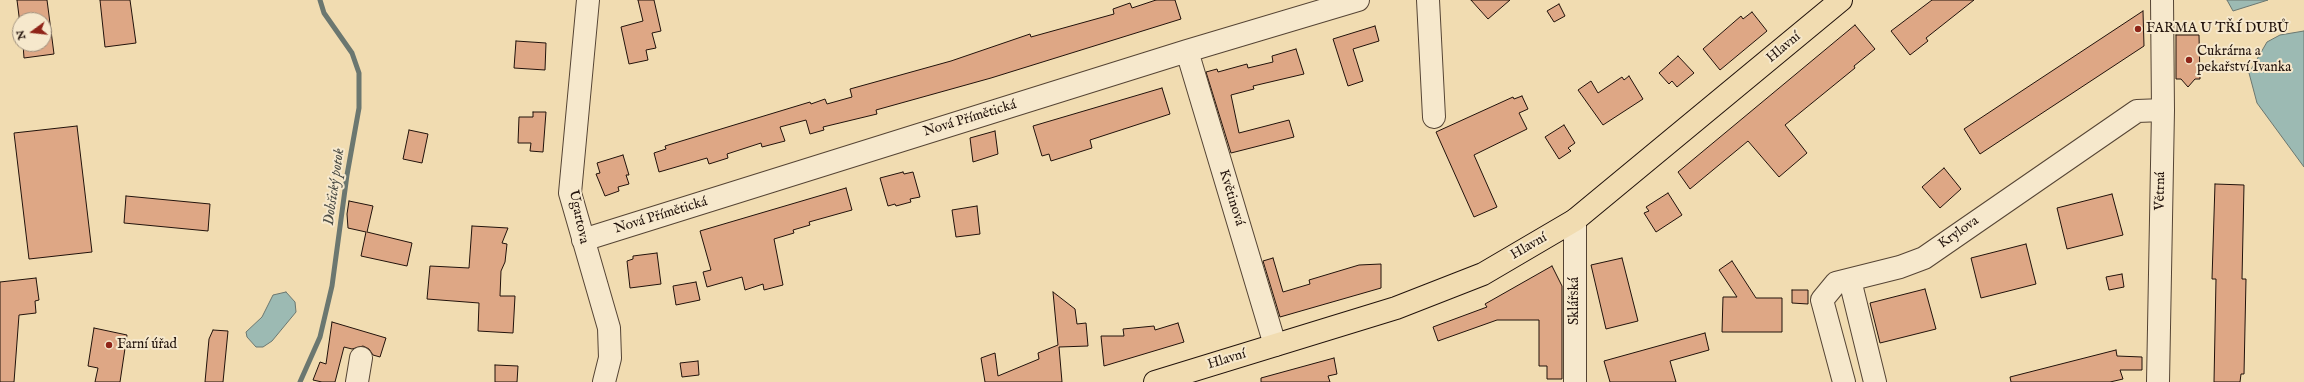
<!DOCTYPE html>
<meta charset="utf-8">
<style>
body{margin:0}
#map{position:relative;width:2304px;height:382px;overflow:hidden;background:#f1dcb1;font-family:"IM FELL English",serif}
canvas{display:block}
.north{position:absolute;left:12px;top:12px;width:40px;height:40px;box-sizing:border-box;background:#f6e8cc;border:1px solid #a1927f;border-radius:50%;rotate:255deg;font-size:11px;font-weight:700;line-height:16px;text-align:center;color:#21120b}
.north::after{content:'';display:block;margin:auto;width:14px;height:18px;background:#8f2418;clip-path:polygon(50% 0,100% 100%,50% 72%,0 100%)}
</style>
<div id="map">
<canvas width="2304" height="382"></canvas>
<div class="north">N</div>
</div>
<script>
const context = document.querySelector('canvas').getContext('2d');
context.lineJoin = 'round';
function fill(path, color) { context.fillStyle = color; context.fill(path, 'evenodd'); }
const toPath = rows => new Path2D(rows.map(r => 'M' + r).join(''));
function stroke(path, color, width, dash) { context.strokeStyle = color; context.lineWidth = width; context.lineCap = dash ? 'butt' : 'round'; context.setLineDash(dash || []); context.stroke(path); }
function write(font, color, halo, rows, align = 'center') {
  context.font = font + ' "IM FELL English",serif'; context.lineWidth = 4; context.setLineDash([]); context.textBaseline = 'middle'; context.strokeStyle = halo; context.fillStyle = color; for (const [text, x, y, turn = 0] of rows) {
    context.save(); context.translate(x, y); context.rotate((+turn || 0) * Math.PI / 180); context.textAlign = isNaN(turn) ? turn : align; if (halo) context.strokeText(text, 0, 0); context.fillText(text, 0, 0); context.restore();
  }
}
const water = toPath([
 [2227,0,2268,0,2233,11,2227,0],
 [2304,31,2304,167,2257,103,2249,73,2267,42,2280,35,2304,31],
 [286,292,295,302,296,312,272,341,263,347,256,347,247,337,246,332,262,317,273,295,286,292]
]);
fill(water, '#9cbab3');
stroke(water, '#6b7770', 1);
stroke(toPath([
 [300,382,320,337,332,286,347,175,359,108,359,73,352,53,324,13,320,0]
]), '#6b7770', 5);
const building = toPath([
 [17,0,47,0,54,54,24,58,23,44,44,44,44,20,20,20,20,24,17,0],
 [100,0,130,0,136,43,105,47,100,0],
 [638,0,654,0,661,31,652,33,656,48,646,50,648,60,629,64,621,27,643,21,638,0],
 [1156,0,1175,0,1181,19,991,78,876,110,877,114,823,127,824,130,810,134,806,120,780,127,785,141,762,147,761,143,727,154,728,158,709,164,707,158,659,172,654,153,666,149,665,146,810,102,811,104,825,99,827,104,852,97,850,89,951,61,1030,34,1031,37,1114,14,1113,9,1130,3,1132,8,1156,0],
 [1471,0,1510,0,1488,19,1471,0],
 [1932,0,1974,0,1926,38,1928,41,1910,55,1891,31,1932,0],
 [1559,4,1565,16,1554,22,1547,11,1559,4],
 [2143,11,2144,46,1980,154,1964,129,2143,11],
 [1752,12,1767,31,1720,70,1703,49,1741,16,1743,19,1752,12],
 [1855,25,1875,49,1854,66,1855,68,1785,125,1807,153,1779,177,1748,141,1690,189,1678,172,1855,25],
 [1375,26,1379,41,1353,49,1363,81,1348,86,1333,39,1375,26],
 [2176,35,2199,35,2200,79,2195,79,2188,87,2181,79,2176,79,2176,35],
 [516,41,546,43,545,70,514,68,516,41],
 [1296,49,1304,74,1253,86,1254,89,1231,95,1239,133,1289,120,1294,137,1231,153,1206,72,1217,69,1218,72,1247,64,1248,68,1273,62,1272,56,1296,49],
 [1678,56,1694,73,1677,87,1672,81,1669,84,1659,73,1678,56],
 [1629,76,1643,99,1603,125,1578,90,1591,81,1598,93,1622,77,1624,80,1629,76],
 [1162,88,1170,114,1090,140,1092,148,1051,161,1049,154,1042,156,1033,126,1162,88],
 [1522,96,1528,109,1519,113,1527,129,1474,155,1497,207,1474,217,1436,132,1513,97,1514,99,1522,96],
 [533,112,546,112,543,152,530,151,531,143,518,143,519,117,533,117,533,112],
 [1564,125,1575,143,1568,148,1571,151,1559,159,1545,137,1564,125],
 [77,126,92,252,29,259,14,133,77,126],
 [409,130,428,134,422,163,403,159,409,130],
 [995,131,998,154,973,162,970,138,995,131],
 [623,155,629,175,626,175,629,184,618,187,619,191,605,196,596,174,600,173,597,163,623,155],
 [1944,168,1961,189,1940,208,1922,187,1944,168],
 [903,172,904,174,913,172,920,197,910,199,911,202,896,206,895,204,888,206,880,178,903,172],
 [2215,184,2244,185,2242,279,2246,279,2244,374,2241,374,2240,382,2214,382,2216,279,2212,279,2215,184],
 [846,188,852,210,809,222,810,225,793,230,794,233,774,239,783,285,764,290,763,284,745,290,742,277,707,287,703,272,711,270,700,231,846,188],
 [1668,193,1682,215,1656,232,1644,213,1649,211,1646,207,1668,193],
 [2112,194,2123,235,2067,249,2057,208,2112,194],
 [126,196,210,204,208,231,124,223,126,196],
 [349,201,373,206,367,232,412,243,407,266,361,256,366,232,348,228,347,214,349,201],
 [977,206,980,234,956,237,952,210,977,206],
 [472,226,508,228,502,243,507,244,505,262,501,271,500,296,515,296,513,333,478,331,479,303,427,299,430,266,469,268,472,226],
 [2026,244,2036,284,1981,298,1971,258,2026,244],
 [657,253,661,284,630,288,627,261,633,259,633,256,657,253],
 [1273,258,1283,292,1310,284,1309,280,1359,265,1381,264,1381,288,1280,317,1263,261,1273,258],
 [1622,258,1638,321,1606,329,1591,265,1622,258],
 [1732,261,1756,298,1782,298,1782,332,1722,332,1723,297,1737,297,1719,270,1732,261],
 [1552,266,1562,286,1562,379,1547,379,1547,366,1539,366,1539,320,1497,320,1438,341,1433,327,1487,307,1485,304,1552,266],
 [2122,274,2124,287,2109,290,2106,277,2122,274],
 [36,278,39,300,35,301,36,313,19,315,14,382,0,382,0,282,36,278],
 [696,282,700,300,676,305,673,286,696,282],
 [1925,289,1936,329,1880,343,1870,303,1925,289],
 [1792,290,1808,290,1808,304,1792,303,1792,290],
 [1053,292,1075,309,1077,324,1086,323,1088,346,1059,347,1062,382,985,382,981,358,995,353,998,376,1039,359,1038,353,1058,345,1053,292],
 [332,322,386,338,380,357,373,355,369,349,363,346,352,349,344,347,335,382,322,382,313,380,320,362,326,364,332,322],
 [1178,323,1184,342,1104,366,1101,336,1124,336,1123,329,1154,326,1155,330,1178,323],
 [94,328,127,335,120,382,95,382,98,368,88,366,94,328],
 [213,330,228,331,223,382,205,382,209,339,213,330],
 [1705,333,1709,350,1670,361,1676,382,1610,382,1604,361,1705,333],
 [2116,350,2117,356,2142,357,2142,370,2120,370,2123,379,2110,382,2011,382,2010,377,2116,350],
 [1334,358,1337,374,1328,376,1330,382,1261,382,1261,378,1334,358],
 [698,361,699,375,682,377,680,363,698,361],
 [495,365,518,366,517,382,495,382,495,365]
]);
fill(building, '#dea785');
stroke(building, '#21120b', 1);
const minor = toPath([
 [588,0,570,193,609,328,610,358,604,382],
 [1428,0,1434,117],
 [1187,51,1275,345],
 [1575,220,1575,382],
 [583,240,1187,51,1358,0],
 [1850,280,1875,382],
 [357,382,361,358],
 [1844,382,1822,300,1836,283,1900,267,1924,258,2137,111,2163,110],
 [2158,382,2163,110,2162,0]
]);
const major = toPath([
 [1155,382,1396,308,1483,274,1575,220,1841,0]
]);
stroke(minor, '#554434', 24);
stroke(major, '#21120b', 24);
stroke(minor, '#f6e8cc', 22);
stroke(major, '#f1dcb1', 22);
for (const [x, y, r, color] of [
 [2138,29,4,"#8f2418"],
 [2189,60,4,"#8f2418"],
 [109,345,4,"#8f2418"]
]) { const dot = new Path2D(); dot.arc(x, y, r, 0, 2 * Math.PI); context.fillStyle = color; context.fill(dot); stroke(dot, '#f6e8cc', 1.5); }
write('14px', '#21120b', '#f6e8cc', [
 ["FARMA U TŘÍ DUBŮ",2146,29],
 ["Cukrárna a",2197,52],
 ["pekařství Ivanka",2197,68],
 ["Farní úřad",117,345]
], 'left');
write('14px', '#21120b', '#f6e8cc', [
 ["Hlavní",1784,48,-40],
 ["Nová Přímětická",970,119,-17],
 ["Větrná",2161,191,-89],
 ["Květinová",1231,198,73],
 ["Nová Přímětická",661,216,-17],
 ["Ugartova",578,217,78],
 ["Krylova",1959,233,-35],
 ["Hlavní",1529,247,-30],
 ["Sklářská",1575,301,-90],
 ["Hlavní",1227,360,-17]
]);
write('italic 15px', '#4c4d46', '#f6e8cc', [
 ["Dobšický potok",335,187,-82]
]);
</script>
